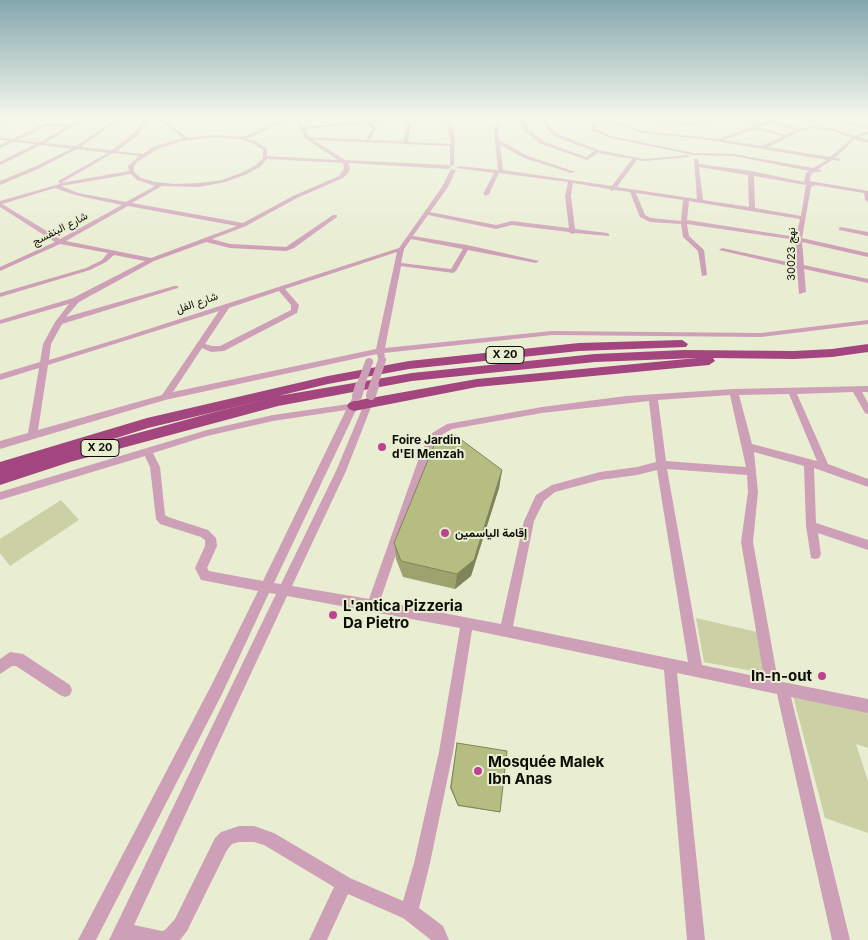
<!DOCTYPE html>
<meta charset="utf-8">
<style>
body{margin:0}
canvas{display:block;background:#e9edd2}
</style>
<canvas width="868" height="940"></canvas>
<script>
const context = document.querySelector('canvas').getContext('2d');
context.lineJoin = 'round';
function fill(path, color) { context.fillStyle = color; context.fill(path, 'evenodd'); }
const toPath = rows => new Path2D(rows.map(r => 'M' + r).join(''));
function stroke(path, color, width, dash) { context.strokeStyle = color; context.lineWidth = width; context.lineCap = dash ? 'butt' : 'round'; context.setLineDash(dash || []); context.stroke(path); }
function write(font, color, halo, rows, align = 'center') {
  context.font = font + ' Inter,Vazirmatn,sans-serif'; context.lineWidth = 4; context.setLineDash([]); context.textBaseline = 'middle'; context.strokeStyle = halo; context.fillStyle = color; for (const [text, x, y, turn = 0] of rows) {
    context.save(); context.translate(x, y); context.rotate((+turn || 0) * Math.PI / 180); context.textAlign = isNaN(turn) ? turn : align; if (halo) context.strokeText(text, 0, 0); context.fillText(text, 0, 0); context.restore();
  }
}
fill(toPath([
 [61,500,79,520,10,566,0,553,0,539],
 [696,618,757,632,763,673,704,662],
 [793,696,868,710,868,748,856,744,868,781,868,833,825,818]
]), '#cbd1a4');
fill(toPath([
 [10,118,14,118,0,124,0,121,10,118],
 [83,118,87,118,45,143,76,146,117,118,121,118,81,147,112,150,134,133,143,120,152,118,161,118,188,138,215,135,243,137,287,118,291,118,247,139,256,141,267,149,267,156,338,160,306,139,294,118,298,118,303,127,365,121,366,119,369,121,404,118,409,121,411,127,408,142,451,144,447,122,443,118,447,118,450,120,464,118,451,122,455,139,454,165,452,166,450,165,450,146,314,140,345,160,448,165,451,167,448,169,348,163,350,168,349,172,343,178,297,198,246,226,212,239,230,244,286,247,333,215,337,215,337,217,294,248,286,251,230,248,206,242,154,261,79,302,66,317,174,286,178,286,178,288,62,324,51,344,49,360,124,337,399,248,442,187,451,169,456,170,448,187,430,212,496,225,512,221,569,228,565,196,568,182,499,173,489,194,486,196,483,194,494,173,456,168,459,166,498,170,494,131,498,118,502,118,498,131,499,140,528,156,576,172,571,173,524,158,500,145,503,170,612,186,632,159,598,153,587,160,541,144,524,131,520,118,524,118,528,129,545,142,586,157,594,151,554,136,547,129,542,118,546,118,551,128,558,134,598,150,644,159,690,155,688,157,644,161,637,160,617,187,697,199,694,159,698,159,699,164,751,171,804,182,806,173,809,171,734,156,694,155,610,138,591,130,594,118,601,118,643,131,718,139,757,125,735,118,761,123,766,120,781,118,774,121,800,129,814,126,834,129,854,136,868,131,868,134,859,137,868,140,868,143,855,139,835,158,840,159,840,161,832,160,818,169,821,170,821,172,815,172,811,174,810,181,868,191,868,202,865,200,864,193,815,185,811,187,802,238,868,253,868,257,802,242,804,265,868,279,868,283,804,269,806,292,799,294,797,268,719,250,722,248,797,264,796,240,687,224,689,236,704,250,707,275,702,276,698,251,683,237,681,224,650,222,640,217,630,192,614,190,612,191,609,189,573,183,571,196,575,229,607,233,609,234,609,236,575,233,572,234,569,232,512,225,496,229,428,215,413,236,467,245,539,261,536,263,468,250,456,271,453,273,401,266,385,348,552,331,761,333,868,320,868,324,761,337,552,335,384,353,385,356,381,359,378,358,377,354,165,400,0,449,0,441,28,433,39,368,0,380,0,374,40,362,43,344,55,322,69,304,0,324,0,320,73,298,145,261,114,255,106,262,90,270,0,297,0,293,86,268,102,260,108,253,60,244,0,271,0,267,55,242,0,207,0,201,60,184,58,181,108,153,77,149,38,169,0,185,0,181,34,167,71,149,41,145,0,165,0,162,35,144,14,142,0,148,0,145,8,141,0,140,0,138,13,139,43,124,73,124,83,118],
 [157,118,183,138,153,147,143,154,117,151,138,135,147,122,157,118],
 [400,118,405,123,407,127,403,141,370,140,376,129,371,123,400,118],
 [598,119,643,133,710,140,827,160,813,168,734,154,694,153,611,136,595,128,598,119],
 [367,123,372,129,366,140,309,137,305,129,367,123],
 [770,123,796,130,786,135,758,127,770,123],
 [46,126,68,126,40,142,18,140,46,126],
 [814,128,833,131,852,138,830,157,768,147,801,131,814,128],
 [754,129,783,136,762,146,724,140,754,129],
 [215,137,240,139,252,143,263,150,263,158,256,165,241,173,222,180,199,183,175,184,155,182,141,178,134,172,134,166,137,162,157,149,181,141,215,137],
 [113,153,139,156,128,166,129,171,61,183,113,153],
 [267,159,343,163,344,168,339,176,293,196,243,223,132,203,162,186,199,187,225,182,245,175,260,167,267,159],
 [699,167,748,175,749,207,703,200,699,167],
 [131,174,137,180,155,186,126,202,78,193,61,186,131,174],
 [754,176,806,185,801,216,755,208,754,176],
 [55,188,75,195,122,205,60,239,2,204,55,188],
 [636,193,683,200,681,221,651,218,645,215,636,193],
 [689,201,800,219,796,237,687,220,689,201],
 [128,206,237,226,151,258,66,241,128,206],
 [411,239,463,249,451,269,401,263,404,249,411,239],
 [397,252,376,349,173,392,202,348,211,352,224,351,297,313,299,305,285,289,397,252],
 [279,291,291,305,291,310,220,346,212,346,205,344,229,308,279,291],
 [219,311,162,395,38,430,48,365,219,311],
 [181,118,267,118,265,119,181,118],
 [629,118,692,123,715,118,720,118,692,125,629,118],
 [826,118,831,118,868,127,868,129,826,118],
 [841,227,868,232,868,236,839,230,839,228,841,227],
 [868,386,868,392,862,392,868,403,868,414,865,413,853,392,797,394,828,464,868,479,868,487,814,468,816,523,868,540,868,550,818,533,821,554,819,558,815,559,811,558,806,526,804,466,754,452,758,492,753,542,778,681,868,699,868,713,791,697,850,940,832,940,777,694,677,673,705,940,687,940,664,670,472,630,453,752,430,863,419,908,443,926,449,940,431,940,403,918,348,894,327,940,309,940,334,887,264,845,254,842,239,842,232,844,227,850,187,931,180,940,109,940,276,594,269,593,222,694,96,940,78,940,212,684,258,591,201,580,195,568,205,546,205,540,201,537,160,524,156,519,150,467,145,456,0,500,0,492,207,430,273,415,349,404,353,397,359,397,360,399,358,406,274,583,281,584,336,471,367,397,368,395,374,395,375,397,346,471,292,586,369,599,421,452,432,433,447,424,542,407,626,396,734,389,868,386],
 [789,394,817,461,752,444,739,395,789,394],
 [730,395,746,467,666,461,658,400,730,395],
 [649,401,656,462,637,467,600,472,552,485,536,495,524,521,501,624,380,601,431,452,438,437,452,429,542,413,649,401],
 [346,410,263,581,209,571,207,568,217,546,216,538,208,530,168,517,165,515,160,467,153,453,207,436,273,421,346,410],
 [667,469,747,475,748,492,741,542,764,678,702,665,667,469],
 [657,470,688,662,513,626,534,521,544,501,555,492,600,480,637,475,657,470],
 [287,596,460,628,439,752,414,863,403,901,350,878,274,833,254,826,239,826,221,832,215,838,175,919,165,930,162,931,134,925,287,596],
 [10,652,23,654,70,685,72,690,70,695,65,697,60,695,16,666,12,666,0,674,0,659,10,652]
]), '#cea0b8');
fill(toPath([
 [682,340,688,344,686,347,579,351,409,369,328,384,278,396,412,373,595,354,684,350,794,351,832,349,868,344,868,352,832,357,794,359,713,358,715,361,709,365,477,387,354,411,349,409,347,406,349,403,354,401,477,379,697,358,595,362,412,381,278,406,70,462,0,485,0,462,147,418,328,376,409,361,579,343,682,340],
 [276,397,211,413,94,445,148,428,276,397]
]), '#a3457f');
stroke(toPath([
 [360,387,369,362],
 [373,387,382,360]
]), '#cea0b8', 8);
stroke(toPath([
 [371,395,374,386],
 [357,396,360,386]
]), '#cea0b8', 10);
fill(toPath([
 [502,470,499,488,471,576,455,589,403,577,396,559,394,543],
 [457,743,500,812,499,812,458,806,450,788]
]), '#9da36f');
fill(toPath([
 [502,470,499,488,471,576,455,589,457,574]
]), '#7f845a');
const building = toPath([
 [455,435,502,470,474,560,457,574,401,561,394,543,435,443,455,435],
 [457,743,507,751,500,812,458,805,451,787,457,743]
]);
fill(building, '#b6bd81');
stroke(building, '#7f845a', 1);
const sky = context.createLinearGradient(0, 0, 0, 249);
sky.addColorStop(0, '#83a7ae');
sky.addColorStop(0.47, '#f5f7eb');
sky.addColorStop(1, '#f5f7eb00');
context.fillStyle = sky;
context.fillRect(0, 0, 868, 249);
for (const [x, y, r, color] of [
 [382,447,5,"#bf4291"],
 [445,533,5,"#bf4291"],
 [333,615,5,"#bf4291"],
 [822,676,5,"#bf4291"],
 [478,771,5,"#bf4291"]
]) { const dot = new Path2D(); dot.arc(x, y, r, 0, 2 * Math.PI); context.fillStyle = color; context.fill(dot); stroke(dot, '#e9edd2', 2); }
write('11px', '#0c0d05', '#e9edd2', [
 ["شارع البنفسج",60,229,-27],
 ["نهج 30023",792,254,-90],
 ["شارع الفل",197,303,-19]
]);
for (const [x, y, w] of [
 [505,355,38],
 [100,448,38]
]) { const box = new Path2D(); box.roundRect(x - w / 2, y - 8.5, w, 17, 4); context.fillStyle = '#e9edd2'; context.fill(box); stroke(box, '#0c0d05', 1); }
write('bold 11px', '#0c0d05', null, [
 ["X 20",505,355],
 ["X 20",100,448]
]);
write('bold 12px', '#0c0d05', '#e9edd2', [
 ["Foire Jardin",392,440],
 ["d'El Menzah",392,454],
 ["إقامة الياسمين",455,533]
], 'left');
write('bold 15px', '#0c0d05', '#e9edd2', [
 ["L'antica Pizzeria",343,606],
 ["Da Pietro",343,623],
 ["In-n-out",812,676,"right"],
 ["Mosquée Malek",488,762],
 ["Ibn Anas",488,779]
], 'left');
</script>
